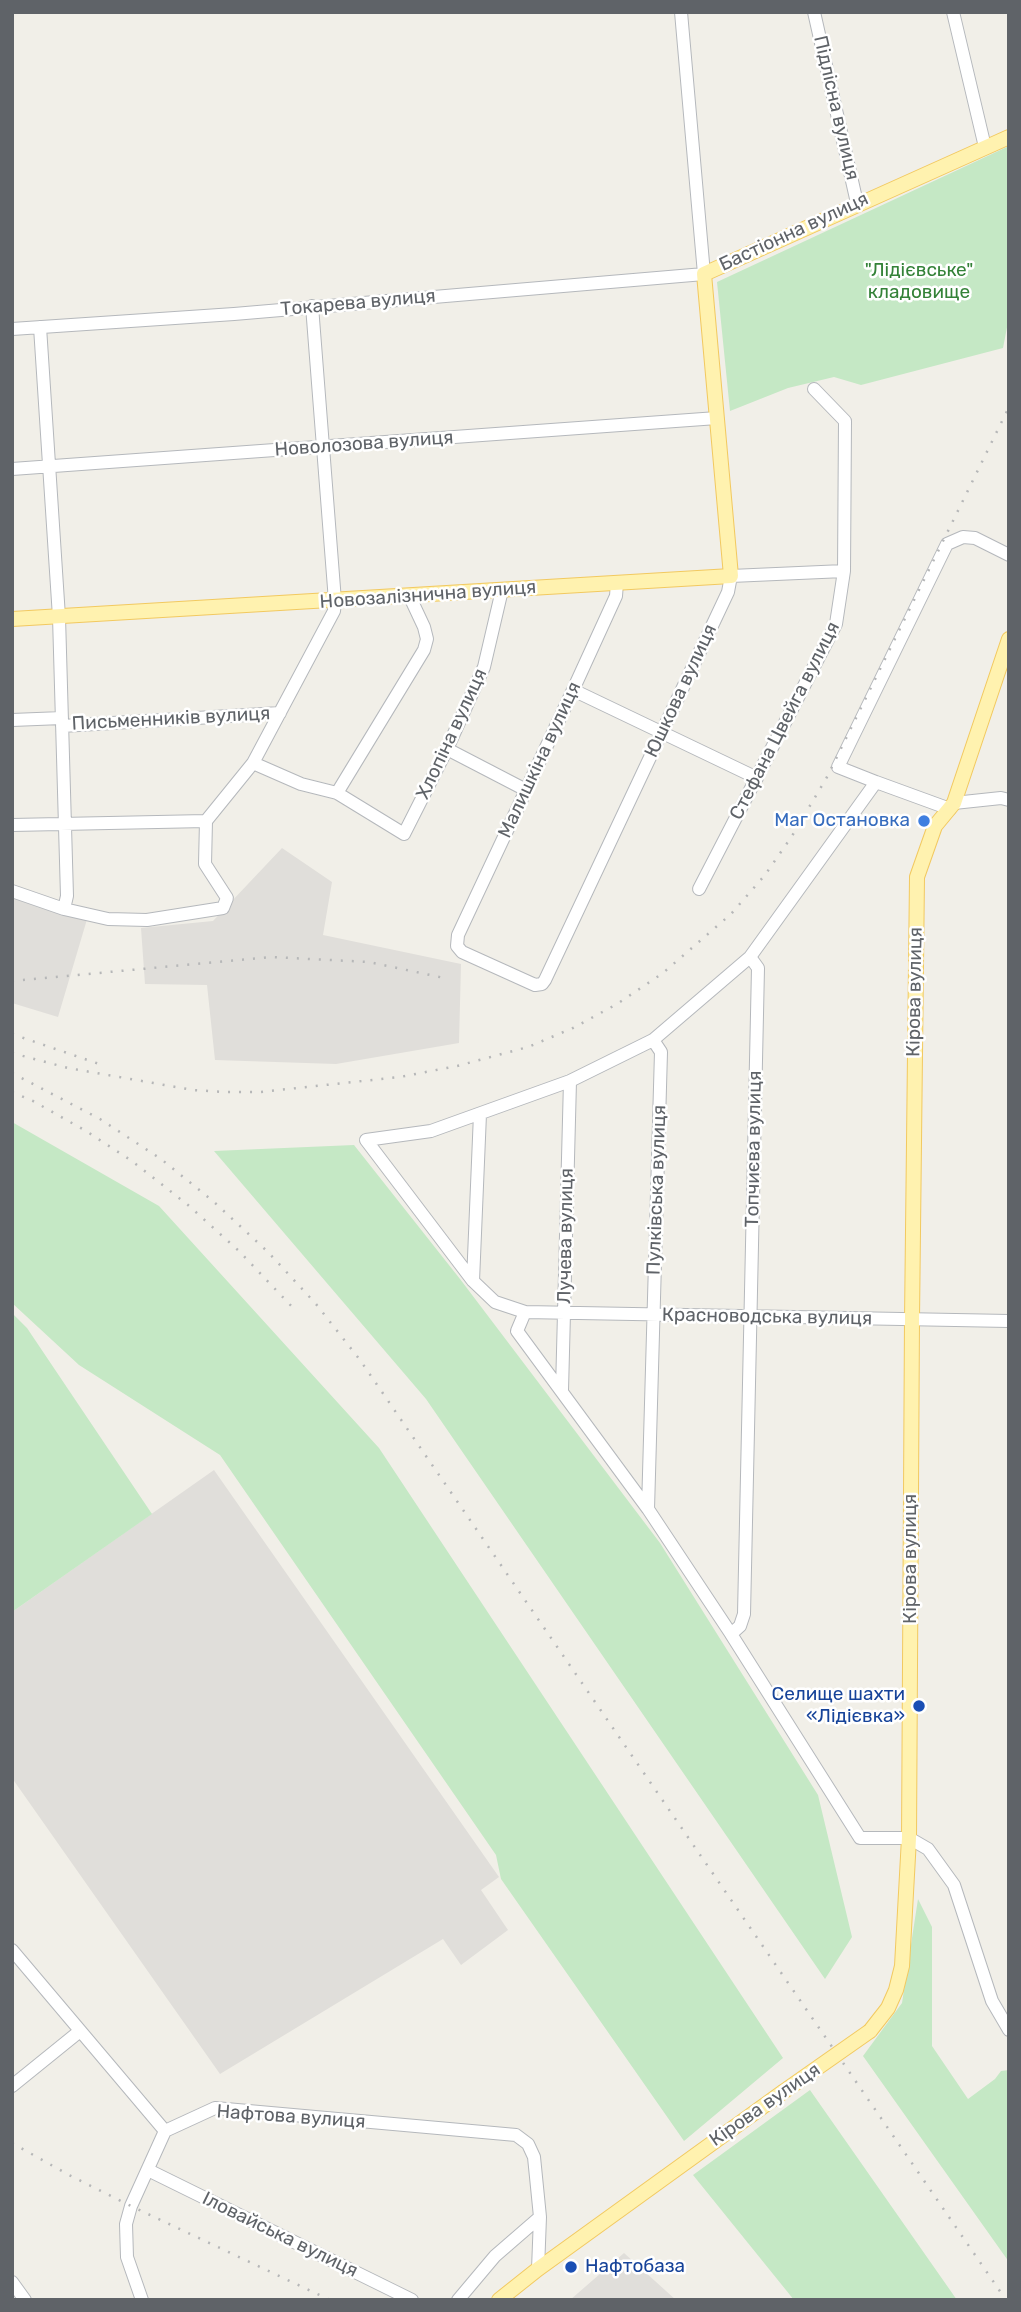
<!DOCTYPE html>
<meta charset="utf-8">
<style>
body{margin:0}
#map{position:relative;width:1021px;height:2312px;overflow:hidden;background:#f1efe8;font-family:Rubik,sans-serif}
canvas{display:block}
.frame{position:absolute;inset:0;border:14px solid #5f6368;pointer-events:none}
</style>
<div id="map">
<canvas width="1021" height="2312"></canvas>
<div class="frame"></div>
</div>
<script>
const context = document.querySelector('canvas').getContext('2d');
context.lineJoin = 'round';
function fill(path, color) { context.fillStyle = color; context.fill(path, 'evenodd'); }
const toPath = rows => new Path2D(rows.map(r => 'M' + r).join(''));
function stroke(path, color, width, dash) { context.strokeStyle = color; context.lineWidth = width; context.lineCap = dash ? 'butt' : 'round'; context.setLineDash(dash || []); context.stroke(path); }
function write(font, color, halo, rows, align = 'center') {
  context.font = font + ' Rubik,sans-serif'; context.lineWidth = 5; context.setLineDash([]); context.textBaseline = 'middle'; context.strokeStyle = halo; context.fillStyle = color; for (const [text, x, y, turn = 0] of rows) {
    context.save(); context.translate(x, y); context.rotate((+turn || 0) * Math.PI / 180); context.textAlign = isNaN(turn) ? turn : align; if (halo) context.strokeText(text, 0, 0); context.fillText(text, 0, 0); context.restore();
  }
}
fill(toPath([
 [282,848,332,882,323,935,461,964,459,1043,336,1064,215,1060,207,985,145,984,141,928,213,921],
 [12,894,88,916,58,1017,12,1003],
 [214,1470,499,1877,481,1890,508,1930,461,1965,443,1939,220,2074,12,1778,12,1612],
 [624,2253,676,2300,570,2300]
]), '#e0deda');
fill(toPath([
 [1009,146,1009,317,1003,348,861,385,834,377,788,388,730,411,717,282],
 [12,1122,159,1206,379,1448,783,2058,684,2141,501,1879,496,1855,220,1455,79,1365,12,1303],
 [354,1145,460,1279,660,1543,818,1795,852,1937,825,1979,426,1399,214,1151],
 [12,1313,27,1328,152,1514,12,1612],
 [918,1899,932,1927,932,2046,968,2099,995,2079,1001,2071,1009,2070,1009,2262,863,2056,902,2003],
 [810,2090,957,2300,794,2300,693,2175]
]), '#c5e8c5');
const minor = toPath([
 [814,12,857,203],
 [953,12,985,147],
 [40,327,59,617,67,896,64,909],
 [12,329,234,314,704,274,681,12],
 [12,469,717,418],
 [617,583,616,596,573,690,458,935,457,946,462,952,535,985,542,984,545,980,728,592,731,576,844,571],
 [573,690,757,778],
 [12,720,62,718],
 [62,726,280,713],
 [447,749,526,790],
 [253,763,301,784,337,793,404,834,447,749,484,667,502,590],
 [876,782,838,767,947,544,963,537,975,538,1009,555],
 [337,793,424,650,427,639,424,627,409,595],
 [954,803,1001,798,1009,800],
 [12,825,206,821],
 [699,889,836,624,844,571,845,421,814,389],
 [12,891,64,909,108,919,147,920,223,908,227,898,205,864,206,821,253,763,334,611,335,601,312,306],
 [750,957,653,1040,570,1081,431,1131,366,1140,473,1281,495,1302,525,1312,517,1331,648,1509,731,1634,860,1838,909,1838,928,1849,954,1885,992,2001,1009,2030],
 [473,1281,480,1114],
 [525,1312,1009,1321],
 [562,1390,570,1081],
 [648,1509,661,1052,653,1040],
 [731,1634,740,1626,744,1614,758,968,750,957,876,782,950,809],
 [12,1950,165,2131,215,2108,516,2135,528,2144,534,2157,540,2217,538,2269],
 [12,2086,80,2031],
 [148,2170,412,2300],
 [12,2282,25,2300],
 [142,2300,127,2257,126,2224,131,2206,165,2131],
 [458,2300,495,2256,540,2217]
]);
const major = toPath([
 [12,619,731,576,704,274,1009,137],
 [870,2031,888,2008,896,1990,902,1966,909,1838,912,1319,917,877,935,826,954,803,1009,639],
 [499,2300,538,2269,783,2092]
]);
stroke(minor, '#b5b8bc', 14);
stroke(major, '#f2c960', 16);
stroke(minor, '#fff', 12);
stroke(major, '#fff2af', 14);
stroke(toPath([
 [12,981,271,957,369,962,449,979],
 [12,1034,105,1066],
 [12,1053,68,1068,193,1090,223,1092,260,1092,400,1077,457,1066,528,1047,573,1028,617,1004,663,973,731,914,765,875,792,836,827,777,1009,407],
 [12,1073,100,1119,161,1159,213,1201,268,1252,316,1304,360,1360,1006,2300],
 [12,1092,33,1101,86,1131,132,1161,188,1205,239,1251,296,1311],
 [12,2143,69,2175,131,2206,330,2300]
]), '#b6b7b8', 2.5, [2, 9]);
const majorBridge = toPath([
 [783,2092,870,2031]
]);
stroke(majorBridge, '#f2c960', 16, []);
stroke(majorBridge, '#fff2af', 14);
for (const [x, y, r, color] of [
 [924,821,7,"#3f7fe0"],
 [919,1706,7,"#1a4fb4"],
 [571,2267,7,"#1a4fb4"]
]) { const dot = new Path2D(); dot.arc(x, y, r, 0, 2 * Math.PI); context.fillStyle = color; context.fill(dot); stroke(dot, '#fff', 2.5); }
write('19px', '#5f6368', '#fff', [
 ["Підлісна вулиця",836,108,77],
 ["Бастіонна вулиця",794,232,-25],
 ["Токарева вулиця",358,303,-5],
 ["Новолозова вулиця",364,444,-4],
 ["Новозалізнична вулиця",428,595,-4],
 ["Юшкова вулиця",681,691,-65],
 ["Письменників вулиця",171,719,-3],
 ["Стефана Цвейга вулиця",785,721,-63],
 ["Хлопіна вулиця",452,734,-65],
 ["Малишкіна вулиця",540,760,-65],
 ["Кірова вулиця",915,992,-89],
 ["Топчиєва вулиця",754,1149,-89],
 ["Пулківська вулиця",657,1190,-88],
 ["Лучева вулиця",566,1236,-89],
 ["Красноводська вулиця",767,1317,1],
 ["Кірова вулиця",911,1559,-90],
 ["Кірова вулиця",765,2105,-35],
 ["Нафтова вулиця",291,2117,4],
 ["Іловайська вулиця",280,2235,26]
]);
write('19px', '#348238', '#fff', [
 ["\"Лідієвське\"",919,271],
 ["кладовище",919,293]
]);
write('19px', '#366cbe', '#fff', [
 ["Маг Остановка",910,821]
], 'right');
write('19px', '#164399', '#fff', [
 ["Селище шахти",905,1695],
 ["«Лідієвка»",905,1717],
 ["Нафтобаза",585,2267,"left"]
], 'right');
</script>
